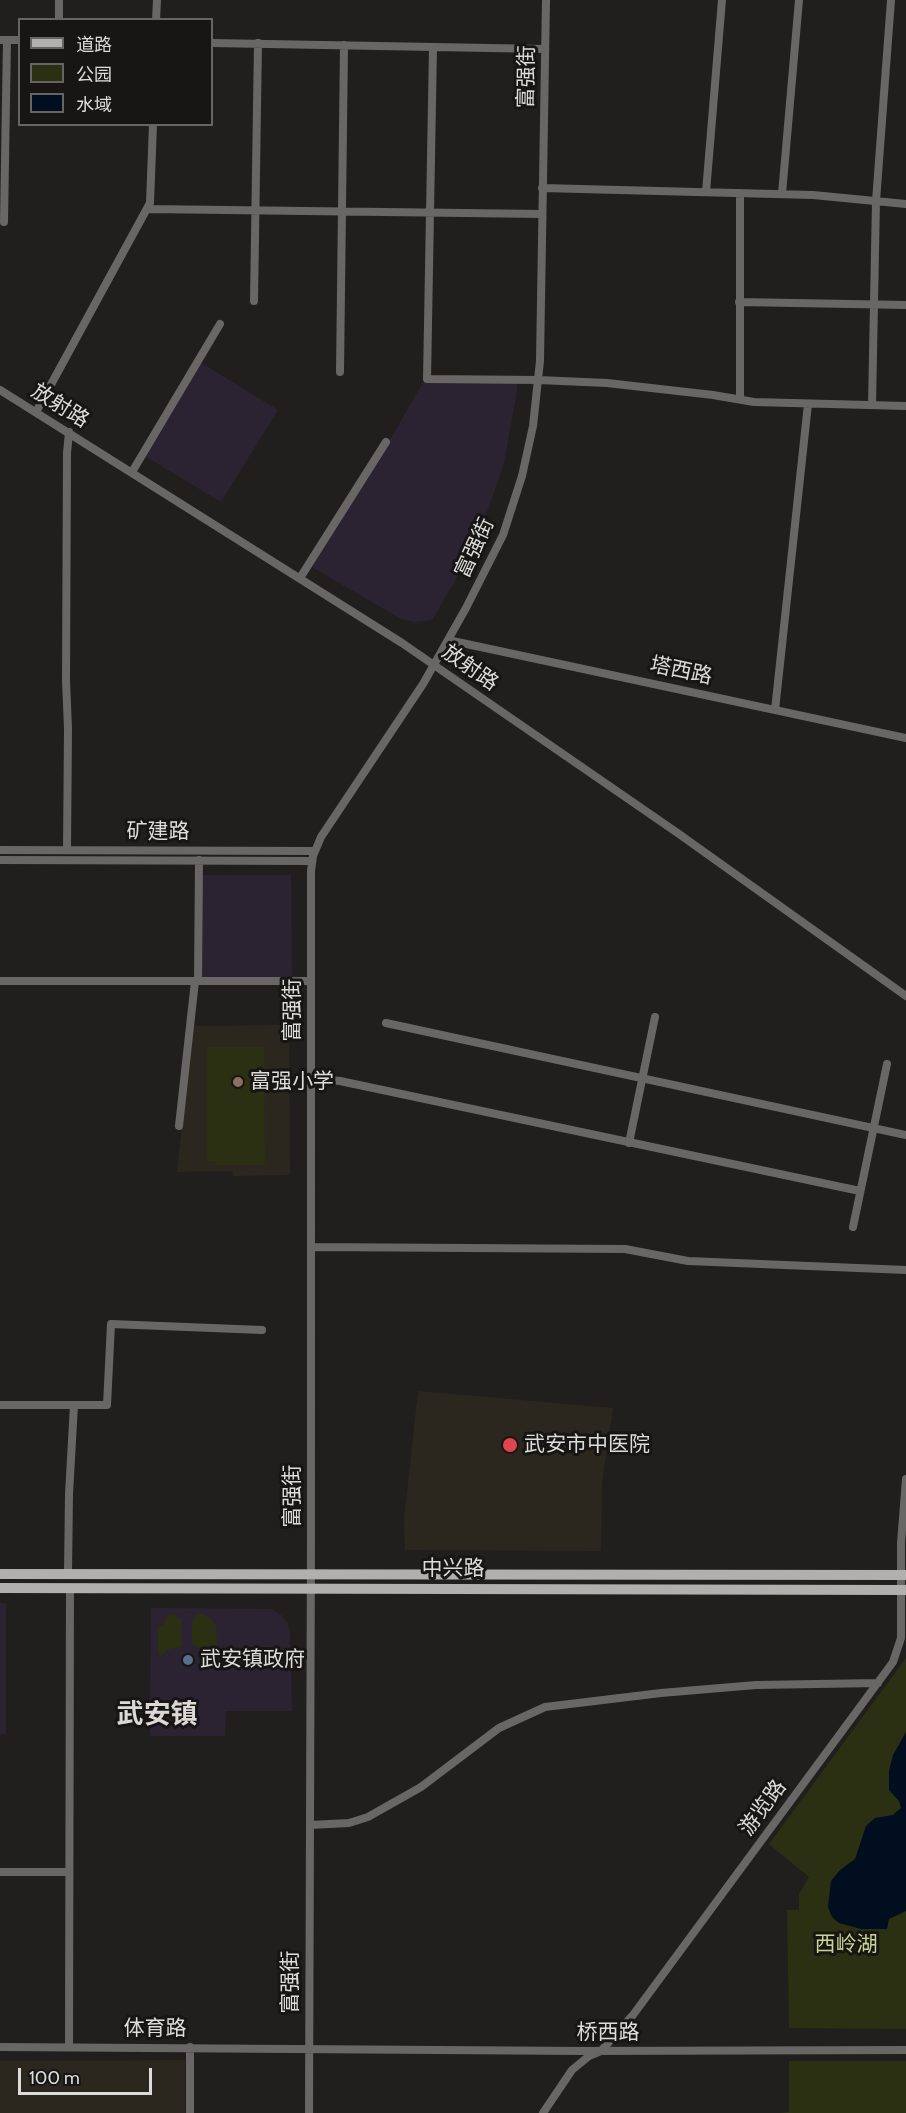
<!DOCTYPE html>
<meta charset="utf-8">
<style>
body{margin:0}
#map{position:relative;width:906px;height:2113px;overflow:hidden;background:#211f1d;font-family:Cabin,"Noto Sans SC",sans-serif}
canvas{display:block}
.legend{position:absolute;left:18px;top:18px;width:195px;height:108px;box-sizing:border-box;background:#171614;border:2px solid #666563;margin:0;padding:8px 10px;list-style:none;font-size:18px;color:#dcdcda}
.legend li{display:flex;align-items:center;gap:12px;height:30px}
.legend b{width:30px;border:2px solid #666563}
.scale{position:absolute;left:18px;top:2068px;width:134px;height:27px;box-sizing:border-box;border:3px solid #dcdcda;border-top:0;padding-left:8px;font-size:18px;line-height:21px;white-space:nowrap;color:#dcdcda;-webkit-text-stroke:4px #171614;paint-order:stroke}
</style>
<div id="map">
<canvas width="906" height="2113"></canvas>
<ul class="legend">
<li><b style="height:8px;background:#b2b0ae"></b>道路</li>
<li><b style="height:16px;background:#2b3012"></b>公园</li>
<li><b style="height:16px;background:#000e1f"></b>水域</li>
</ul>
<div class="scale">100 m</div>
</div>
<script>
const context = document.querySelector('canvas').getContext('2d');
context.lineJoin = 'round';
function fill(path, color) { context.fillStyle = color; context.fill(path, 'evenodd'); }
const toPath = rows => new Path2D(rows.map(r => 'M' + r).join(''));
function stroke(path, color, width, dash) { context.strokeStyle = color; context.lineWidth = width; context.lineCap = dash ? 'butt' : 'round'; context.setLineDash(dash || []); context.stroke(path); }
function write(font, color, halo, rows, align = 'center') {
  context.font = font + ' Cabin,"Noto Sans SC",sans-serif'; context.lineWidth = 6; context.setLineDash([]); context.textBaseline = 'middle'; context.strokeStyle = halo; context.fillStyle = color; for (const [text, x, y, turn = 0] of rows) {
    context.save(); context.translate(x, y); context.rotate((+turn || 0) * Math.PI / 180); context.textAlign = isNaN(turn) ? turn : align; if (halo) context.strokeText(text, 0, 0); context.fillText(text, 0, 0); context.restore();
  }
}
fill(toPath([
 [200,362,278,410,221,502,143,455],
 [423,382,517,382,517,392,503,467,473,550,432,620,414,622,401,619,312,567,393,435],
 [202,875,291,875,292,980,199,980],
 [0,1603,6,1603,6,1734,0,1734],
 [151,1608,271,1609,281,1615,288,1624,290,1633,292,1711,226,1711,225,1736,150,1736]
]), '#2b2332');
fill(toPath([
 [289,1025,290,1175,233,1176,232,1171,177,1172,193,1026],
 [418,1391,613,1408,602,1483,601,1551,405,1550,404,1520],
 [185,2060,185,2113,0,2113,0,2061]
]), '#2b271f');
fill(toPath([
 [207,1047,264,1047,265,1165,217,1165,216,1161,207,1161],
 [172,1614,181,1619,181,1647,169,1649,161,1656,158,1654,158,1626,164,1625,167,1615],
 [201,1614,208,1616,216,1626,218,1654,215,1656,210,1655,204,1649,194,1646,192,1643,192,1621,197,1615],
 [906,1658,906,2029,789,2028,787,1910,799,1910,799,1894,809,1877,769,1844],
 [789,2061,906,2061,906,2113,778,2113,789,2112]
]), '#2b3012');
fill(toPath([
 [906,1732,906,1911,889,1919,887,1929,861,1929,839,1923,832,1917,828,1907,831,1881,840,1870,855,1859,866,1826,875,1818,893,1815,901,1808,899,1801,889,1790,889,1771,893,1755]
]), '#000e1f');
stroke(toPath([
 [59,20,59,0],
 [156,20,157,0],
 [0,40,20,40],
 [212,43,545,49],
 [433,47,427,379,538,380,607,383,713,395,754,402,906,406],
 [542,188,813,195,906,204],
 [706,192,722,0],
 [782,194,799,0],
 [147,209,542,214],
 [4,222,7,40],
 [254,301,258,43],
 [739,302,906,305],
 [340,372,344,45],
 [0,390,402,643,679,834,906,996],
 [740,399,740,193],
 [872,405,876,201,891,0],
 [36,412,150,203,153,124],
 [132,472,220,324],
 [300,578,386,442],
 [448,640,906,738],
 [775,710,808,404],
 [0,850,315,851],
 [67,850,68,729,66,680,67,453,69,432],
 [0,860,312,861],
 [0,981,311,981],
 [198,981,199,860],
 [386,1023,906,1135],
 [311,1078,340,1081,860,1191],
 [179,1126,195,981],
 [629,1143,655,1017],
 [853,1227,887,1064],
 [311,1247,625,1249,688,1261,906,1270],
 [0,1405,107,1405,111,1324,262,1330],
 [68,1574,69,1494,74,1405],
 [310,1825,349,1823,368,1817,421,1787,499,1728,545,1707,661,1693,756,1685,878,1683],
 [0,1872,69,1872],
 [0,2047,584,2051,906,2050],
 [69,2047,70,1588],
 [190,2047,190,2113],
 [309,2113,311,1535,311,871,313,856,321,837,423,684,466,608,503,535,522,476,533,426,540,361,546,0],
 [543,2113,572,2070,589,2056,601,2051,633,2015,893,1662,901,1638,901,1543,906,1479]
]), '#686766', 8);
stroke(toPath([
 [0,1574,906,1575],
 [0,1588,906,1590]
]), '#b2b0ae', 10);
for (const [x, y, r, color] of [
 [238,1082,6,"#8d6e63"],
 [510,1445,8,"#e0444e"],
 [188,1660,6,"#5c6f8a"]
]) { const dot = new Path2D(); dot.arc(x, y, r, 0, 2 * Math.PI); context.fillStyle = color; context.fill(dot); stroke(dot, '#171614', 2); }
write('21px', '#dcdcda', '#171614', [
 ["富强街",527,77,-89],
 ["放射路",60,406,32],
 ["富强街",475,548,-65],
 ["放射路",470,668,35],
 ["塔西路",681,671,12],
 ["矿建路",158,832],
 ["富强街",293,1010,-90],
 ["富强街",293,1496,-90],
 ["中兴路",453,1569],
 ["游览路",763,1808,-54],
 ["富强街",291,1982,-90],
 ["体育路",155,2029],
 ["桥西路",608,2033]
]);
write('21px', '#dcdcda', '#171614', [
 ["富强小学",250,1082],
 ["武安市中医院",524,1445],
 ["武安镇政府",200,1660]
], 'left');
write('21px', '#c9d590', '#171614', [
 ["西岭湖",846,1945]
]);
write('bold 27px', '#dbd9d6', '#171614', [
 ["武安镇",157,1715]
]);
</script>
